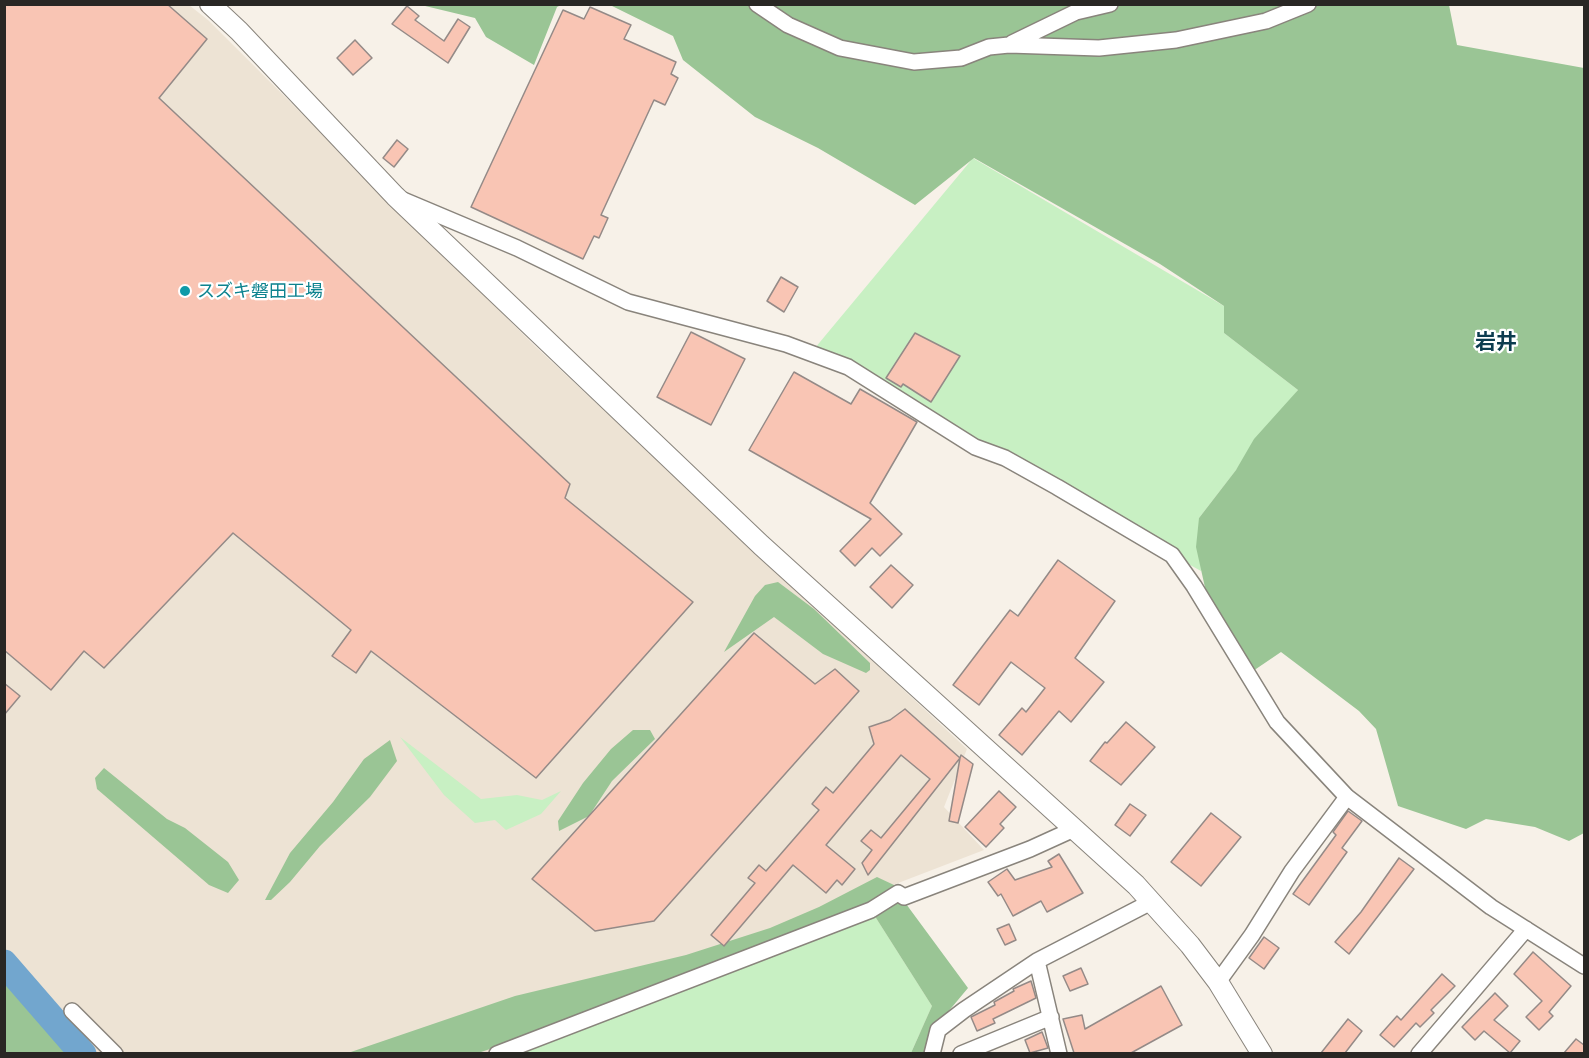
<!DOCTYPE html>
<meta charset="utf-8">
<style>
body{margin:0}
#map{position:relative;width:1589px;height:1058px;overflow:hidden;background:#f7f1e8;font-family:"Asap Condensed",sans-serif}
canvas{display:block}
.frame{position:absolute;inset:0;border:6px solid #292724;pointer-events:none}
</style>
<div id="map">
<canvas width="1589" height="1058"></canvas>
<div class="frame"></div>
</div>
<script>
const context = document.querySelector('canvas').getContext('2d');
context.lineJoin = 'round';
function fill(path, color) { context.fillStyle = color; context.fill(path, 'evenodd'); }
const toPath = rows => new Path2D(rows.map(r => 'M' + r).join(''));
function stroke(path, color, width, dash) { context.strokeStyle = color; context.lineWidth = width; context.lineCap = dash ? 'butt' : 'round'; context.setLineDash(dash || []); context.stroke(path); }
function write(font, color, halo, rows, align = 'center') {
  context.font = font + ' "Asap Condensed","Noto Sans JP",sans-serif'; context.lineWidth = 4.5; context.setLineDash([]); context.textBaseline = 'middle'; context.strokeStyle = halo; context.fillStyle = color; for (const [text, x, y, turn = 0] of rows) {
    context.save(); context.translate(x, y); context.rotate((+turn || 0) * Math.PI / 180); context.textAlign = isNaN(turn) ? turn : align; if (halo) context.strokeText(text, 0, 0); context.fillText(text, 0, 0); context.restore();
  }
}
fill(toPath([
 [5,5,189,5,208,20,536,347,967,749,944,807,984,850,880,890,958,978,906,1053,71,1053,5,964]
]), '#ede3d4');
fill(toPath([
 [973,158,1224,306,1224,333,1298,390,1199,518,1201,571,810,354],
 [400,737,481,799,517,795,542,800,561,791,541,814,506,830,495,820,475,823,444,795],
 [871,910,932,1006,911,1053,491,1054]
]), '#c8f0c3');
fill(toPath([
 [421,5,561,5,557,7,534,65,486,37,475,18],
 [610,5,1449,5,1457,45,1584,68,1584,833,1569,841,1535,827,1486,819,1466,829,1398,806,1376,729,1359,711,1281,652,1253,671,1208,601,1196,547,1199,518,1236,470,1254,439,1298,390,1224,333,1224,306,1160,264,974,158,915,205,818,148,755,117,683,60,673,36],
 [778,582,814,609,870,663,870,670,866,673,823,654,774,617,724,652,755,596,765,585],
 [633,730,650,730,655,739,612,781,589,816,559,831,558,821,583,783,611,749],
 [390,740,397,761,370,797,320,846,290,882,271,900,265,900,290,853,333,802,364,759],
 [104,768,167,819,185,828,228,862,239,880,228,893,209,885,97,789,95,778],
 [877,877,894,885,898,893,968,988,937,1025,928,1053,911,1053,932,1006,871,910,639,1000,478,1053,345,1054,515,996,686,955,770,928,819,907],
 [5,969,81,1053,5,1053]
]), '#9ac595');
stroke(toPath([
 [4,963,83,1054]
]), '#72a6ce', 27);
const building = toPath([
 [4,4,167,4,207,39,159,98,570,484,565,498,693,602,536,778,371,651,356,673,332,656,351,630,233,533,104,668,84,651,51,690,4,650,4,4],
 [407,6,419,16,415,20,444,41,458,19,470,27,448,63,392,24,407,6],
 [590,7,631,25,624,39,676,62,671,74,678,78,665,105,654,100,601,215,608,218,599,238,594,236,583,259,471,207,563,10,584,19,590,7],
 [355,40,372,58,353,75,337,58,355,40],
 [397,140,408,149,394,167,383,158,397,140],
 [781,277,798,287,784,312,767,301,781,277],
 [691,332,745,359,711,425,657,397,691,332],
 [915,333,960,356,931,402,903,384,901,387,886,378,915,333],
 [794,372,851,404,860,389,917,422,870,503,902,534,880,556,872,548,855,566,840,551,871,519,749,450,794,372],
 [1058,560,1115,601,1075,658,1104,682,1071,722,1059,711,1022,755,999,735,1022,708,1026,712,1045,688,1011,662,979,705,953,685,1010,610,1018,616,1058,560],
 [891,565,913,585,892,608,870,587,891,565],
 [754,633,815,684,835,669,859,691,654,921,595,931,532,879,754,633],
 [4,683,20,696,4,715,4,683],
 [905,709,960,758,961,755,973,764,958,823,949,821,960,758,868,875,862,863,872,850,861,841,871,830,881,838,930,779,901,755,826,845,855,869,842,885,837,880,826,893,793,865,724,946,711,935,755,883,748,878,759,865,766,871,819,810,812,804,826,787,833,793,874,744,869,727,890,720,905,709],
 [1126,722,1155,747,1121,785,1090,761,1105,742,1107,743,1126,722],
 [999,791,1016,807,1000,824,1004,828,986,847,965,827,999,791],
 [1130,804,1146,815,1130,836,1115,825,1130,804],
 [1348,811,1362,821,1342,848,1347,852,1309,905,1293,894,1336,835,1333,832,1348,811],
 [1211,813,1241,837,1201,886,1171,862,1211,813],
 [1059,854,1083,893,1047,912,1041,901,1013,916,1001,894,998,896,988,882,1007,869,1015,880,1052,867,1048,861,1059,854],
 [1399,858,1414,869,1349,954,1335,942,1361,912,1399,858],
 [1009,924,1016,940,1005,945,997,929,1009,924],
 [1264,937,1279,948,1264,969,1249,958,1264,937],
 [1533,952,1571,986,1549,1012,1553,1016,1539,1030,1526,1017,1542,1001,1514,974,1533,952],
 [1081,968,1088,984,1070,991,1063,976,1081,968],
 [1442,974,1455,986,1431,1010,1434,1013,1420,1027,1416,1023,1394,1047,1380,1035,1397,1016,1401,1020,1442,974],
 [1031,981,1036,998,993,1019,995,1023,977,1031,971,1017,995,1005,994,1002,1014,991,1013,989,1031,981],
 [1161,986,1182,1025,1131,1053,1074,1053,1063,1019,1082,1015,1085,1029,1161,986],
 [1495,993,1508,1006,1494,1020,1520,1041,1510,1053,1484,1031,1475,1040,1462,1027,1495,993],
 [1348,1019,1362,1031,1345,1053,1321,1053,1348,1019],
 [1042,1032,1048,1048,1030,1053,1025,1040,1042,1032],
 [1576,1039,1584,1045,1584,1053,1564,1053,1576,1039]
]);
fill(building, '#f9c5b4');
stroke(building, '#948a87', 1.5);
const minor = toPath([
 [757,4,788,25,840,48,914,62,961,58,989,47,1009,45,1099,48,1176,40,1266,21,1308,4],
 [1012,43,1076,12,1110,4],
 [403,200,517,248,628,302,786,344,848,367,975,447,1005,458,1057,487,1172,555,1194,586,1277,722,1347,797,1491,907,1584,966],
 [1037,961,1059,1054],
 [1218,982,1252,935,1292,871,1347,797],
 [72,1011,115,1054],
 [497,1054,871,910,898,893,904,897,1030,849,1074,829],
 [932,1054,938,1030,964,1010,1037,961,1151,902],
 [961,1054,1051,1017],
 [1419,1054,1526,929]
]);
const tertiary = toPath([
 [210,4,239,31,395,196,761,545,1136,885,1190,945,1218,982,1262,1054]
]);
stroke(minor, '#89847c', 18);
stroke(tertiary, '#89847c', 22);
stroke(minor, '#fff', 15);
stroke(tertiary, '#fff', 20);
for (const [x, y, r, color] of [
 [185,291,6,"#0f9aa8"]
]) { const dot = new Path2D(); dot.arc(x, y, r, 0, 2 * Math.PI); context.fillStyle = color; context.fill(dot); stroke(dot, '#fff', 2); }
write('18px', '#0d838f', '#fff', [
 ["スズキ磐田工場",197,291]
], 'left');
write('bold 21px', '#0c3c4f', '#fff', [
 ["岩井",1496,342]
]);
</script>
